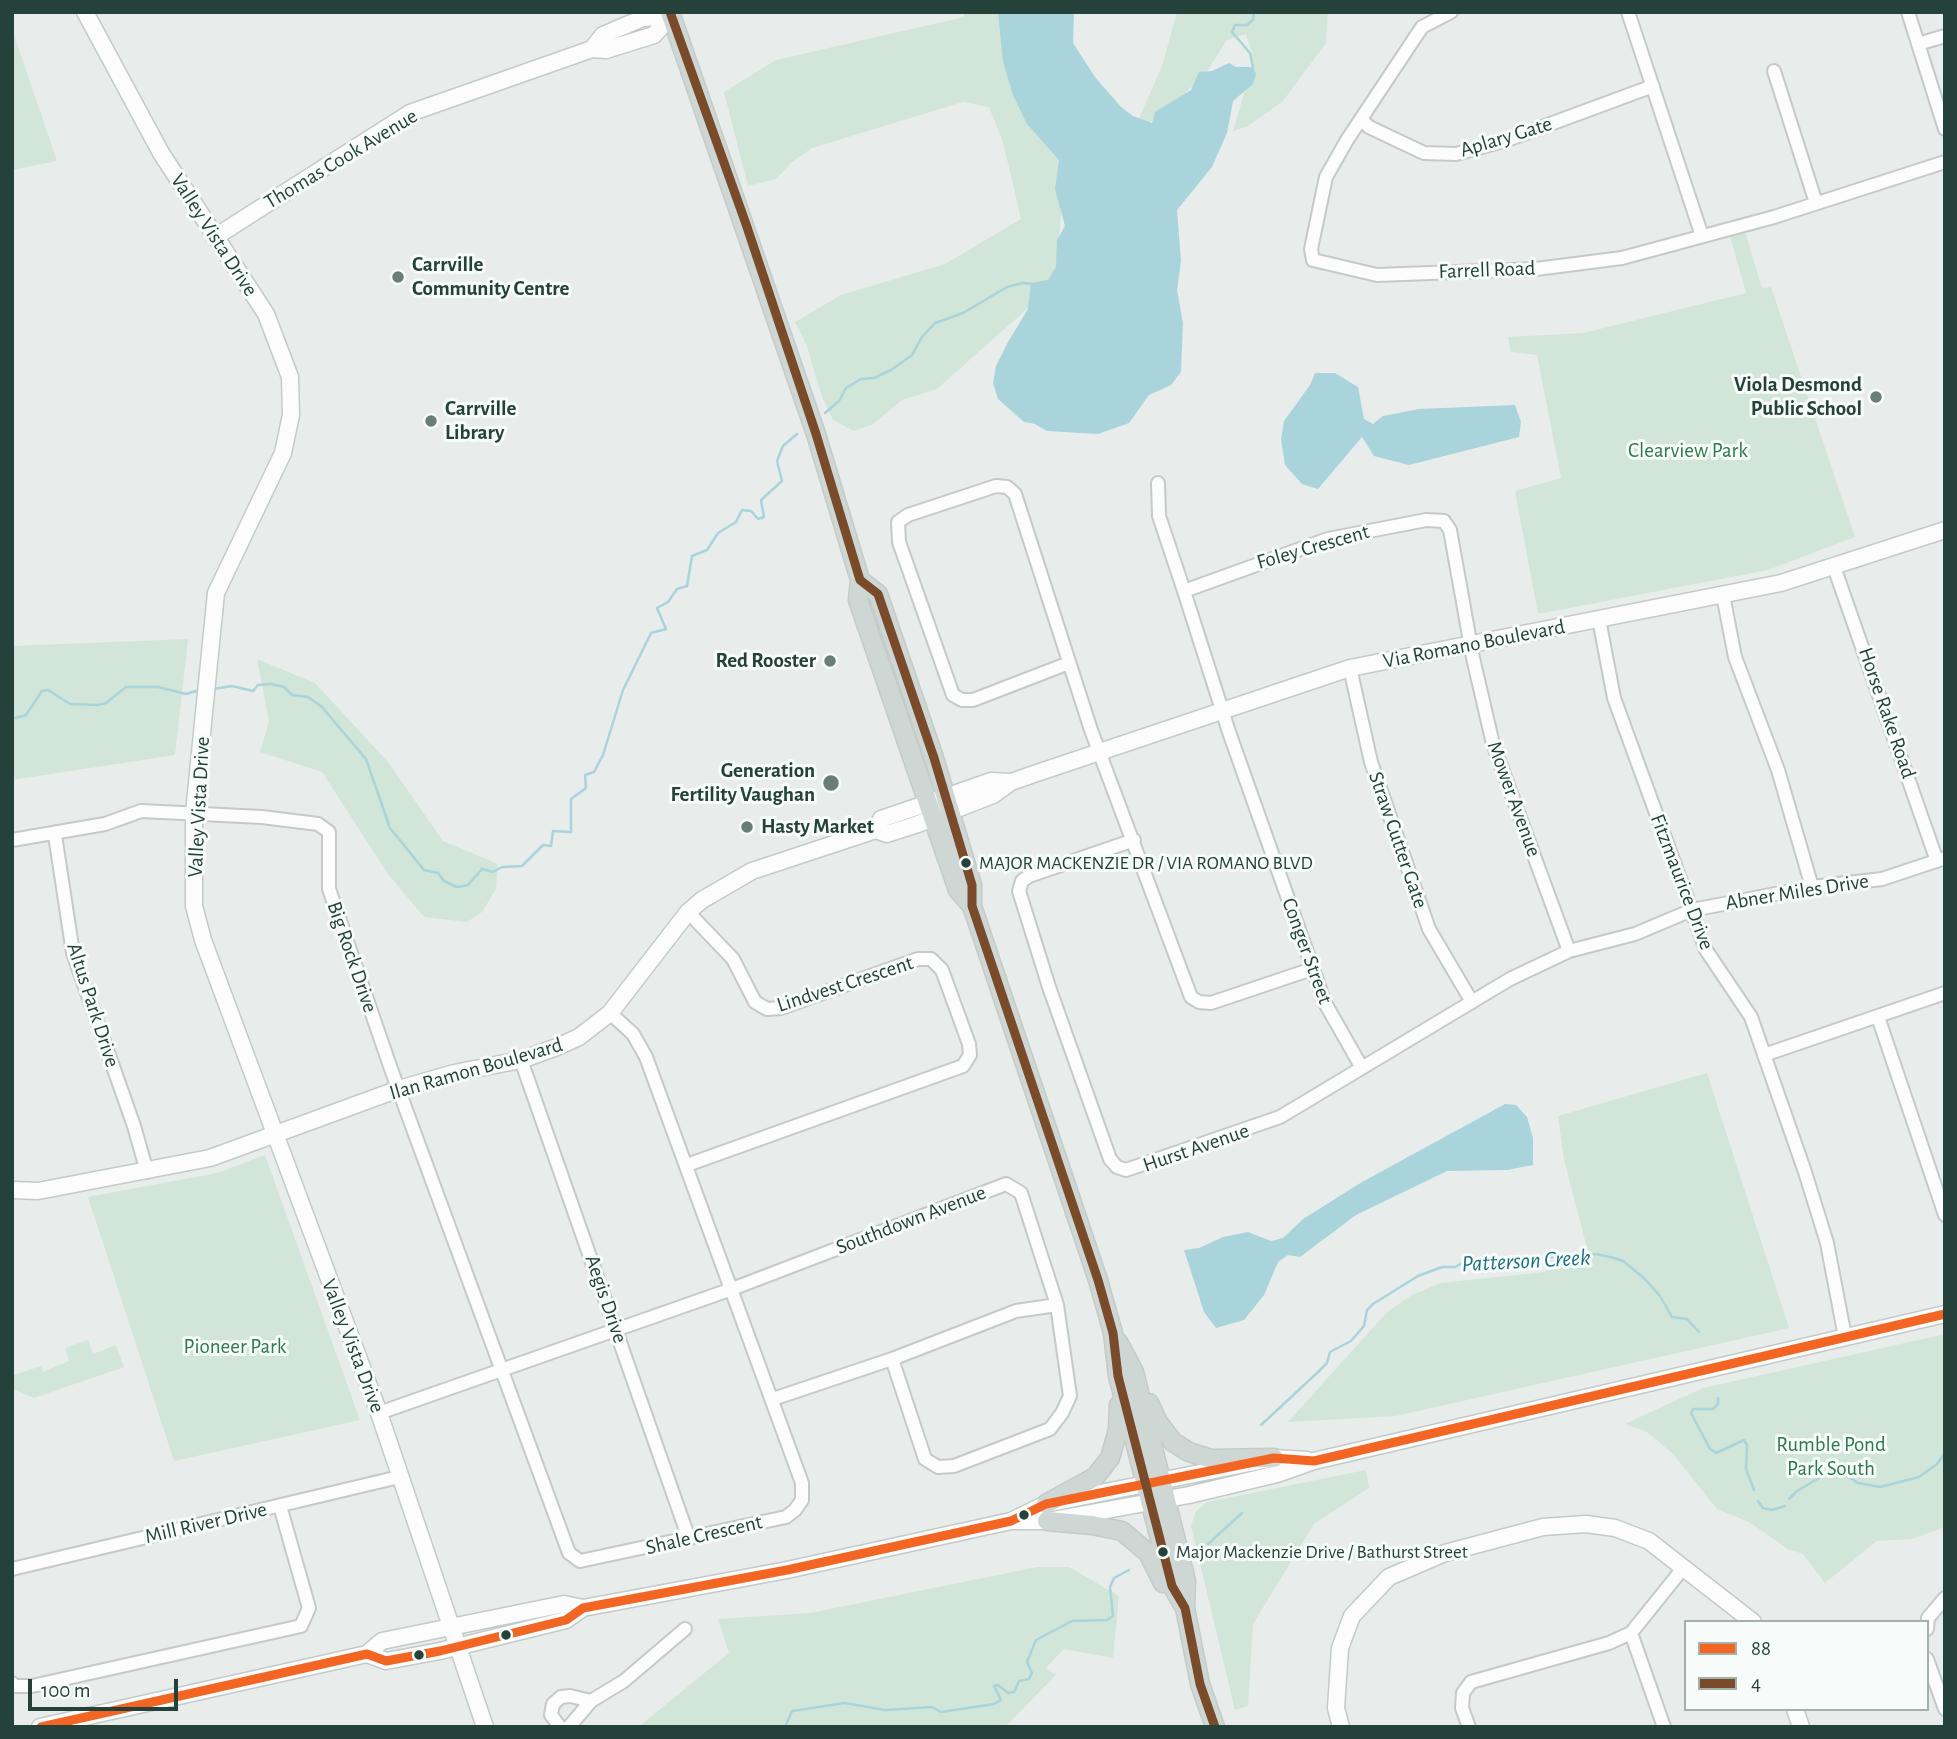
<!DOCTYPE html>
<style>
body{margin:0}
#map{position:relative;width:1957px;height:1739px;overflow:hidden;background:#e8edeb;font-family:"Alegreya Sans",sans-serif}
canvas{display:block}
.frame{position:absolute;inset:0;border:14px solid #24423a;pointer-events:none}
.legend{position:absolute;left:1684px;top:1620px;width:245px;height:91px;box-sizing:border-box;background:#f7fbf9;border:2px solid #a3b1ad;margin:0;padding:9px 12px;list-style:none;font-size:21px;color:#24423a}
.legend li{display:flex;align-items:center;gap:14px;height:35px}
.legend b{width:35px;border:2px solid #a3b1ad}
.scale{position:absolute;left:28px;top:1679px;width:150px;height:32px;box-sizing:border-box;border:4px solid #24423a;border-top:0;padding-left:9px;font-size:21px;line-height:24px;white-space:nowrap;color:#24423a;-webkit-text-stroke:5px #f7fbf9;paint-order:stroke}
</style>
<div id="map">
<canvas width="1957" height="1739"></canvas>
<div class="frame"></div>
<ul class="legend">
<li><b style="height:9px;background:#f26522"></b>88</li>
<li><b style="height:9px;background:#7a4b2a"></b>4</li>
</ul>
<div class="scale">100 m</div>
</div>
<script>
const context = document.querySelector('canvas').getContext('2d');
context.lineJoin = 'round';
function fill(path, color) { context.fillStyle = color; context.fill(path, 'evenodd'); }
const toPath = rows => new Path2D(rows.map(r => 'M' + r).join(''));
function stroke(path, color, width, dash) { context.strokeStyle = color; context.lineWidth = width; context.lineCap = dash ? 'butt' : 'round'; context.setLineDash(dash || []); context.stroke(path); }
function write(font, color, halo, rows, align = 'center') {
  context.font = font + ' "Alegreya Sans",sans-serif'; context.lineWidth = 6; context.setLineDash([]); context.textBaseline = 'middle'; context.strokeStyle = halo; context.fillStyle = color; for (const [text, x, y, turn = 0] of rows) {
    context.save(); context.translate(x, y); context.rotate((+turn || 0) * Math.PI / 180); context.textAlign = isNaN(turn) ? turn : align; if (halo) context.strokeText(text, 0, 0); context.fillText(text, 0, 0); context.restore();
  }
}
fill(toPath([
 [964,12,1023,12,1057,136,1061,162,1061,216,1055,284,937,389,902,400,873,424,854,431,833,420,822,397,806,344,795,322,841,295,945,264,1021,219,1003,142,989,107,963,102,812,148,792,162,776,179,748,186,724,92,776,60,964,17],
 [1177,12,1328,12,1326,43,1283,101,1248,126,1233,131,1251,71,1252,52,1246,34,1227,40,1208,70,1168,111,1149,123,1138,121,1162,66],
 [12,29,57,161,12,170],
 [1745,232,1762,288,1771,287,1855,537,1768,570,1538,614,1515,491,1561,478,1537,355,1511,352,1508,337,1583,333,1746,293,1730,236],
 [188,639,175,755,12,780,12,646],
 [257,659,315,683,388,762,443,841,498,864,496,889,482,912,467,922,424,917,388,874,322,772,260,752,269,721],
 [1707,1073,1789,1328,1396,1416,1288,1422,1387,1312,1412,1295,1441,1283,1544,1272,1588,1252,1564,1160,1558,1116],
 [265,1155,360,1420,174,1461,88,1197,217,1173],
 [1945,1334,1945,1527,1912,1539,1877,1541,1825,1583,1803,1554,1788,1549,1749,1522,1717,1509,1674,1455,1647,1432,1625,1424,1703,1388],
 [88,1340,93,1354,116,1345,124,1367,34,1398,12,1389,14,1375,41,1366,43,1372,69,1361,65,1348],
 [1366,1470,1369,1488,1314,1524,1253,1624,1248,1706,1235,1710,1191,1526,1196,1511,1207,1502],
 [1037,1567,1069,1567,1119,1596,1113,1658,1064,1649,1046,1668,1056,1675,1005,1727,638,1727,729,1653,718,1619,810,1613]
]), '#d1e6d8');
fill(toPath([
 [998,12,1074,12,1073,43,1095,77,1121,107,1133,116,1152,123,1155,112,1191,90,1199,72,1212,71,1229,63,1236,67,1253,67,1256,74,1253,84,1233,101,1227,133,1212,167,1177,210,1181,261,1177,290,1183,323,1181,372,1171,385,1149,395,1129,423,1098,434,1047,431,1035,424,1024,422,998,399,993,383,996,366,1008,342,1028,309,1031,283,1048,280,1056,267,1057,240,1065,226,1055,189,1059,160,1027,124,1013,95,1003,62],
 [1315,373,1335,373,1358,387,1364,419,1373,424,1383,416,1419,409,1515,405,1521,422,1519,437,1409,465,1374,456,1362,437,1318,489,1302,484,1285,465,1281,439,1284,421,1310,385],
 [1505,1104,1516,1105,1527,1117,1533,1138,1533,1165,1507,1170,1447,1171,1356,1215,1300,1257,1288,1255,1278,1262,1264,1295,1244,1320,1216,1328,1204,1312,1184,1250,1199,1248,1223,1237,1248,1232,1271,1241,1283,1238,1303,1219,1362,1182]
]), '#a9d4db');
stroke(toPath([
 [1253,67,1250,53,1232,32,1235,25,1247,25,1253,20,1254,12],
 [825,413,839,401,846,388,861,379,874,378,891,370,912,355,922,337,935,323,963,313,1007,287,1023,283,1033,284],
 [213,689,232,686,253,691,258,685,271,684,284,687,292,695,308,697,322,707,366,759,390,828,424,870,438,873,444,881,457,887,468,885,482,869,493,872,502,867,522,866,543,845,551,846,553,831,571,832,571,799,586,788,585,775,594,772,603,755,623,690,651,633,666,629,657,608,668,602,677,589,687,586,692,556,707,550,718,533,736,522,742,510,751,511,758,519,764,517,761,500,782,481,777,461,783,446,797,434],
 [12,719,26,715,42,691,48,690,70,704,98,705,106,703,126,687,158,687,186,694,200,690],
 [1718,1398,1718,1404,1713,1409,1693,1409,1691,1413,1710,1449,1716,1453,1744,1440,1747,1445,1746,1469,1754,1490],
 [1261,1425,1317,1373,1327,1363,1330,1352,1351,1341,1364,1326,1367,1310,1373,1304,1418,1276,1442,1267,1455,1267,1469,1259,1492,1265,1567,1255,1596,1254,1614,1258,1623,1261,1644,1278,1660,1296,1672,1317,1687,1319,1699,1332],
 [1789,1499,1797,1491,1829,1472,1839,1470,1858,1483,1880,1487,1919,1477,1937,1464,1945,1453],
 [1758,1501,1763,1508,1772,1510,1785,1506],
 [1208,1544,1242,1513],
 [785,1727,792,1711,845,1703,885,1710,932,1707,941,1712,994,1704,1001,1700,994,1686,998,1685,1008,1693,1014,1692,1019,1681,1029,1679,1032,1673,1027,1662,1036,1640,1072,1621,1107,1620,1113,1616,1110,1587,1114,1578,1129,1570]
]), '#a9d4db', 2.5);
const street = toPath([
 [1451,12,1422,27,1347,140,1326,177,1311,249,1313,260,1377,275,1536,269,1622,258,1774,217,1945,162],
 [1628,12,1702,236],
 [1908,12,1945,129],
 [1918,44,1945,36],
 [1774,71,1816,203],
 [1361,119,1369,127,1424,153,1456,154,1507,140,1653,86],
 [1158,483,1159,516,1184,591],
 [1834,567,1937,861],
 [1723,595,1735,657,1778,770,1812,887],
 [1599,619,1614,698,1706,950,1751,1017,1805,1172,1827,1243,1845,1337],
 [1069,663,973,700,962,700,953,695,899,542,898,522,908,515,996,486,1007,487,1015,494,1091,730,1191,997,1199,1002,1211,1003,1312,969],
 [1350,668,1371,762,1429,929,1472,1002],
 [55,835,73,953,134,1126,147,1172],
 [12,840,105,824,141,811,262,817,318,824,329,832,329,889,391,1069,569,1553,580,1561,786,1517,795,1510,802,1500,802,1483,646,1057,633,1034,610,1013],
 [1134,840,1029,876,1022,881,1019,891,1049,987,1110,1159,1117,1167,1126,1170,1280,1117,1510,979,1569,951,1635,934,1692,910,1812,887,1882,879,1945,858],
 [1878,1017,1945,1215],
 [1764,1055,1945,993],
 [521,1060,689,1539],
 [1362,1068,1325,1003,1229,732,1184,591,1328,539,1426,520,1444,521,1450,530,1473,658,1493,744,1569,951],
 [687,1165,963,1066,970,1055,969,1044,942,970,931,959,918,959,781,1008,767,1009,755,1002,733,959,688,912],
 [773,1399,892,1359,1016,1311,1057,1305],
 [379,1413,732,1289,1006,1184,1021,1193,1057,1305,1070,1396,1062,1413,1050,1429,954,1466,938,1467,925,1459,892,1359],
 [12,1569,399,1477],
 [1927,1629,1928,1618,1945,1598],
 [1631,1633,1664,1727],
 [1927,1659,1945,1709],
 [12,1683,15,1686,32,1686,301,1626,309,1608,280,1506],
 [560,1727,551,1715,553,1704,561,1697,570,1696,591,1701],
 [569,1727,591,1701,624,1681,685,1629],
 [1469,1727,1462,1708,1463,1693,1471,1682,1609,1643,1631,1633,1684,1567]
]);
const secondary = toPath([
 [85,12,161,153,266,314,290,377,291,415,283,453,216,593,194,813,194,906,203,940,379,1413,485,1727],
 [592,49,603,35,643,18,671,16],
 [215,237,410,113,592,49,606,50,654,35,671,16],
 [876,830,881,819,928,803,991,781,1011,782,1034,774,1350,668,1781,583,1945,530],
 [12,1190,38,1191,210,1158,399,1089,454,1073,521,1060,557,1047,579,1037,610,1013,688,912,702,900,752,871,876,830,887,834,918,824,993,795,1011,782],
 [1013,1520,1046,1504,1274,1458,1307,1460],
 [367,1654,386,1661,440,1651,566,1620,583,1608],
 [1795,1709,1801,1727],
 [40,1727,367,1654,382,1641,564,1604,583,1608,787,1570,1011,1521,1047,1521,1189,1495,1277,1474,1314,1461,1945,1314],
 [1341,1727,1336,1708,1340,1648,1352,1616,1389,1577,1445,1553,1543,1527,1586,1524,1615,1528,1649,1541,1753,1622]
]);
const primary = toPath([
 [670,12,816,434,860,580,858,600,958,890,972,906],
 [860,580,878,594,934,758,972,885,972,906,1098,1280,1113,1333,1118,1376,1172,1586,1185,1608],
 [1118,1342,1134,1372,1186,1581,1185,1608,1200,1684,1215,1727],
 [1149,1403,1158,1422,1173,1442,1189,1452,1211,1459,1274,1458],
 [1046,1504,1095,1477,1110,1458,1118,1430,1119,1405],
 [1047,1521,1092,1525,1122,1531,1148,1553,1163,1583]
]);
stroke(street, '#c5cac8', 16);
stroke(secondary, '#c3cbc8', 19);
stroke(primary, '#c3ccc9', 21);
stroke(street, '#fcfcfc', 12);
stroke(secondary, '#fcfcfc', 16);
stroke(primary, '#cfd7d5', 18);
stroke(toPath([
 [41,1727,367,1654,386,1661,440,1651,566,1620,583,1608,787,1570,1011,1521,1046,1504,1274,1458,1314,1461,1945,1314]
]), '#f26522', 9);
stroke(toPath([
 [670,12,746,224,816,434,860,580,878,594,934,758,972,885,972,906,1098,1280,1113,1333,1118,1376,1172,1586,1185,1608,1200,1684,1215,1727]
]), '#7a4b2a', 9);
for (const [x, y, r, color] of [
 [398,277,7,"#697e78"],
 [1876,397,7,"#697e78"],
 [431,421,7,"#697e78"],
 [830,661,7,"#697e78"],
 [831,783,9,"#697e78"],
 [747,827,7,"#697e78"],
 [966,863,6,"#24423a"],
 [1024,1515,6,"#24423a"],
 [1163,1552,6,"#24423a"],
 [506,1635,6,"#24423a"],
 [419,1655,6,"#24423a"]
]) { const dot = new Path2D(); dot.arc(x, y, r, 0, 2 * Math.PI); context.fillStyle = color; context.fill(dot); stroke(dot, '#f7fbf9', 2.5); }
write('19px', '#24423a', '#f7fbf9', [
 ["MAJOR MACKENZIE DR / VIA ROMANO BLVD",979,863],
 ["Major Mackenzie Drive / Bathurst Street",1176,1552]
], 'left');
write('21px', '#24423a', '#f7fbf9', [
 ["Aplary Gate",1506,137,-17],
 ["Thomas Cook Avenue",341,159,-31],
 ["Valley Vista Drive",214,235,57],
 ["Farrell Road",1487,270,-2],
 ["Foley Crescent",1313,547,-16],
 ["Via Romano Boulevard",1474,644,-11],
 ["Horse Rake Road",1887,713,71],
 ["Mower Avenue",1514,799,70],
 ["Valley Vista Drive",199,807,-87],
 ["Straw Cutter Gate",1398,840,71],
 ["Fitzmaurice Drive",1682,882,69],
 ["Abner Miles Drive",1797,892,-9],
 ["Conger Street",1307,951,70],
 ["Big Rock Drive",352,957,71],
 ["Lindvest Crescent",845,984,-18],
 ["Altus Park Drive",93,1005,72],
 ["Ilan Ramon Boulevard",476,1069,-16],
 ["Hurst Avenue",1196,1148,-19],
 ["Southdown Avenue",911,1220,-21],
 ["Aegis Drive",606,1299,71],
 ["Valley Vista Drive",353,1346,69],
 ["Mill River Drive",206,1523,-13],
 ["Shale Crescent",704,1535,-13]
]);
write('bold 21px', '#24423a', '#f7fbf9', [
 ["Carrville",412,265],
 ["Community Centre",412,289],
 ["Viola Desmond",1862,385,"right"],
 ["Public School",1862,409,"right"],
 ["Carrville",445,409],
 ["Library",445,433],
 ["Red Rooster",816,661,"right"],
 ["Generation",815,771,"right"],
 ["Fertility Vaughan",815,795,"right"],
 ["Hasty Market",761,827]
], 'left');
write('21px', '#2d7a4b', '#f7fbf9', [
 ["Clearview Park",1688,451],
 ["Pioneer Park",235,1347],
 ["Rumble Pond",1831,1445],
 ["Park South",1831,1469]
]);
write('italic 23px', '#1c6f80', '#f7fbf9', [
 ["Patterson Creek",1526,1261,-3]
]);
</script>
